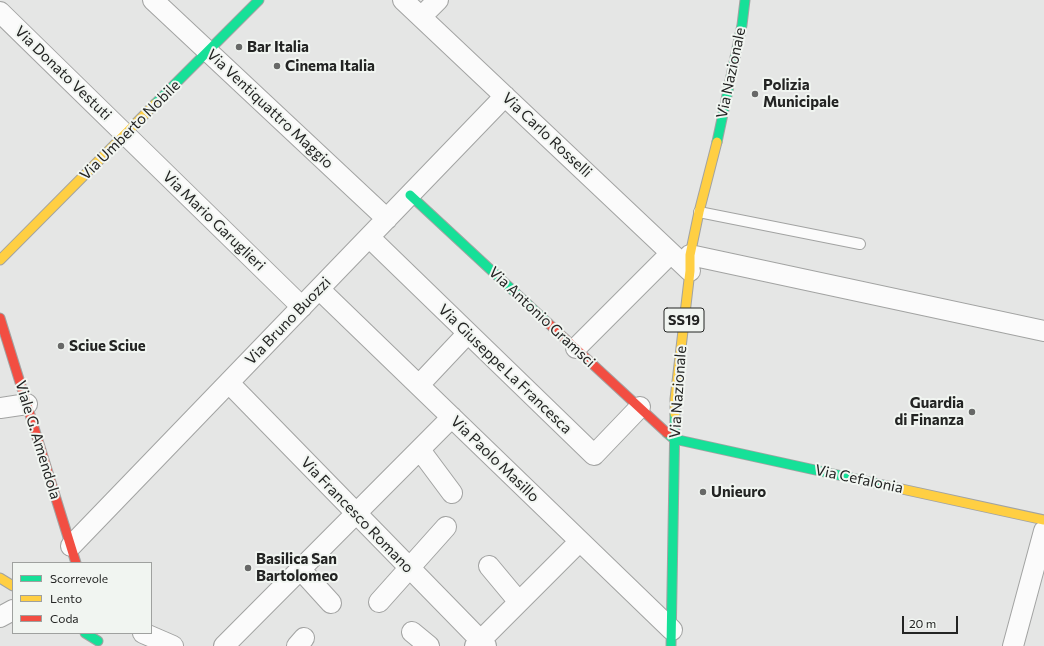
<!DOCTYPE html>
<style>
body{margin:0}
#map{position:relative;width:1044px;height:646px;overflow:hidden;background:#e5e6e5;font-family:Commissioner,sans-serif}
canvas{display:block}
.legend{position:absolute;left:12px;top:562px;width:140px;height:72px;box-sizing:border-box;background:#f1f5f1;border:1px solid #9fa19f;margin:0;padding:5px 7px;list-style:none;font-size:12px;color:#232423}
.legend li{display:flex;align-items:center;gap:8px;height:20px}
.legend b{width:20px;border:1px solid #9fa19f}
.scale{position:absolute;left:902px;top:616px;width:56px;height:18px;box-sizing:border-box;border:2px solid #232423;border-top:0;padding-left:5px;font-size:12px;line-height:14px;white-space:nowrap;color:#232423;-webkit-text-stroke:3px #f1f5f1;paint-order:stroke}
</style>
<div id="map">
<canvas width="1044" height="646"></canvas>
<ul class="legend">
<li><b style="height:5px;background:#16e098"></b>Scorrevole</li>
<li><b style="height:5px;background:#ffcf43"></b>Lento</li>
<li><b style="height:5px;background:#f24e42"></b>Coda</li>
</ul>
<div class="scale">20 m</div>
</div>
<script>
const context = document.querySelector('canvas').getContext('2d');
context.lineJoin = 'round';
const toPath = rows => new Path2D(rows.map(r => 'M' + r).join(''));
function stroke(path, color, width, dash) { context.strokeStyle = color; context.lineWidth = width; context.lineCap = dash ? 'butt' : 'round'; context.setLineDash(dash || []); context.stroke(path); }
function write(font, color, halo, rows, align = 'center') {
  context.font = font + ' Commissioner,sans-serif'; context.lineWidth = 4; context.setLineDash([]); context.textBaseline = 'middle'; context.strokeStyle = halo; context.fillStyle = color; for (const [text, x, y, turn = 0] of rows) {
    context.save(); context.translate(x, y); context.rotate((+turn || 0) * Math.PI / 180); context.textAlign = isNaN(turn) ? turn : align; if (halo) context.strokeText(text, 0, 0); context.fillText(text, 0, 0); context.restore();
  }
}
const lane = toPath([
 [699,212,860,244]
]);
const street = toPath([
 [153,0,387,219],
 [403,0,690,271],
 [0,12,302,307],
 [421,17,438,0],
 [369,237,594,455,640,407],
 [690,255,1044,331],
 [319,289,672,630],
 [576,348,671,253],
 [229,383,486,646],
 [419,385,468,333],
 [0,408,27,404],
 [420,450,452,493],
 [71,546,505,96],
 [489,566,519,602],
 [301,570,331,603],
 [379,602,446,527],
 [0,617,13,610],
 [412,632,429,646],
 [143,633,173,646],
 [224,646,452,417],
 [297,646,304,638],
 [475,646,580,541],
 [1013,646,1044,531]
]);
const fast = toPath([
 [155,104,259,0],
 [717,142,742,25,745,0],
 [410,195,548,323],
 [667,433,674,439,888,486],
 [85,633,98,641],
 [671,646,675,414]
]);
const slow = toPath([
 [0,260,155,104],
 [675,414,675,399,690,271,690,255,699,212,717,142],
 [888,486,1044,520],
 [0,578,13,586]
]);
const jam = toPath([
 [0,318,76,563],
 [548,323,667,433]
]);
stroke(lane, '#a2a3a2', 12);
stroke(street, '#a2a3a2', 22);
stroke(fast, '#a2a3a2', 11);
stroke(slow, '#a2a3a2', 11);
stroke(jam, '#a2a3a2', 11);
stroke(lane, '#fbfbfb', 10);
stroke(street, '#fbfbfb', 20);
stroke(fast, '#16e098', 9);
stroke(slow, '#ffcf43', 9);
stroke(jam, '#f24e42', 9);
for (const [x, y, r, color] of [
 [239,47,4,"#676867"],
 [277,66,4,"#676867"],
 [755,94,4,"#676867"],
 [61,346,4,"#676867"],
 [972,412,4,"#676867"],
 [703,492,4,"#676867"],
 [248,568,4,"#676867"]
]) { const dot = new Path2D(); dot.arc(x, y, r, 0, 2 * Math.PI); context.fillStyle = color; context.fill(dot); stroke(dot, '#f1f5f1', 1.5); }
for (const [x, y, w] of [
 [684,320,40]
]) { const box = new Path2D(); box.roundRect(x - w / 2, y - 12, w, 24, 3); context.fillStyle = '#f1f5f1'; context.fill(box); stroke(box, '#232423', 1); }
write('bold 14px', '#232423', null, [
 ["SS19",684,320]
]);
write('bold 15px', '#232423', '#f1f5f1', [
 ["Bar Italia",247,47],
 ["Cinema Italia",285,66],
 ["Polizia",763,85],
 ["Municipale",763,102],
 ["Sciue Sciue",69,346],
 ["Guardia",964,403,"right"],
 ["di Finanza",964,420,"right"],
 ["Unieuro",711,492],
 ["Basilica San",256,559],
 ["Bartolomeo",256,576]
], 'left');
write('15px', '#232423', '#f1f5f1', [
 ["Via Donato Vestuti",63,73,44],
 ["Via Nazionale",731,73,-78],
 ["Via Ventiquattro Maggio",270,109,43],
 ["Via Umberto Nobile",130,130,-45],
 ["Via Carlo Rosselli",547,135,43],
 ["Via Mario Garuglieri",214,221,44],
 ["Via Antonio Gramsci",542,317,43],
 ["Via Bruno Buozzi",288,321,-46],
 ["Via Giuseppe La Francesca",505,369,44],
 ["Via Nazionale",678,392,-86],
 ["Viale G. Amendola",38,440,73],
 ["Via Paolo Masillo",495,459,44],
 ["Via Cefalonia",859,479,12],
 ["Via Francesco Romano",357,515,46]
]);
</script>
